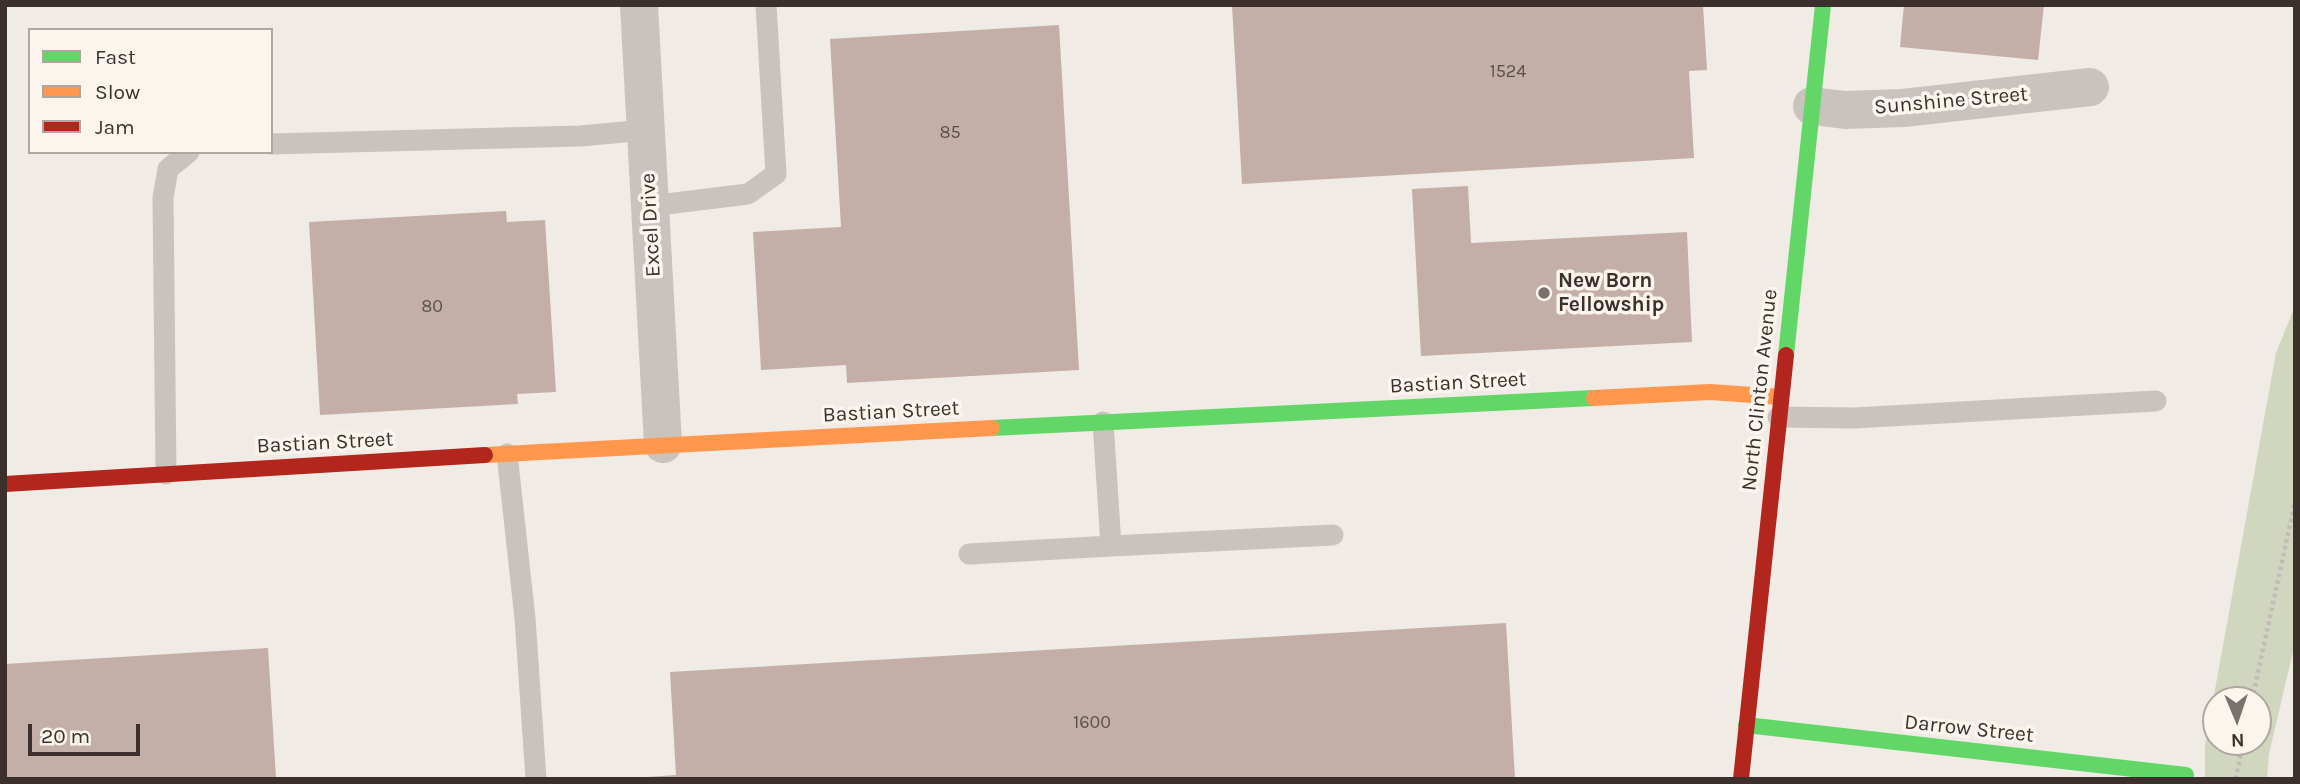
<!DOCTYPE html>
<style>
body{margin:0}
#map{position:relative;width:2300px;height:784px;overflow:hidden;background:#f0ebe5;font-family:Karla,sans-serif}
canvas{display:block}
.frame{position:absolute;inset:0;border:7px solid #3b302b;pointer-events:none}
.legend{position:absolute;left:28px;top:28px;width:245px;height:126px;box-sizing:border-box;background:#fbf5ee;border:2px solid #aea6a0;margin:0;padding:9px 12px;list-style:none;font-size:21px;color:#3b302b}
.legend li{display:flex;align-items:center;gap:14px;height:35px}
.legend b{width:35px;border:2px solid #aea6a0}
.north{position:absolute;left:2202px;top:686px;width:70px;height:70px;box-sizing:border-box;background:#fbf5ee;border:2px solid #aea6a0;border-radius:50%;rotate:178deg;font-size:19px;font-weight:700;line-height:28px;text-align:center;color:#3b302b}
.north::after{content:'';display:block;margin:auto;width:24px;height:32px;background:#7a716c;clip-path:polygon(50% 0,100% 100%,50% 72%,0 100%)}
.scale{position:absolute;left:28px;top:724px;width:112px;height:32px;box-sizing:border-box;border:4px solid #3b302b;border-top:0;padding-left:9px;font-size:21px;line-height:24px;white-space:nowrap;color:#3b302b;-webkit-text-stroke:5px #fbf5ee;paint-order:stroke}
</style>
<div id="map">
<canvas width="2300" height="784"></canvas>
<div class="frame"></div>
<ul class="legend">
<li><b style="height:9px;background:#63d668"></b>Fast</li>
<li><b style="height:9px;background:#ff974d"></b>Slow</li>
<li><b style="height:9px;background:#b3261e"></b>Jam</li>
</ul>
<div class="north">N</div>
<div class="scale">20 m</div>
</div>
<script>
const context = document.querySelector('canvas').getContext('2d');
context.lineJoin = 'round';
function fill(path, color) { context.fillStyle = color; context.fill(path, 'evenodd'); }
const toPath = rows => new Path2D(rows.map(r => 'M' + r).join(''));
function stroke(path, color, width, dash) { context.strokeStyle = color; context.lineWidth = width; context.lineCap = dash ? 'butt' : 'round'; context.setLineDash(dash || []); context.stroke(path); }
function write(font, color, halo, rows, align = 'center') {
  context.font = font + ' Karla,sans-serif'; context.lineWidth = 7; context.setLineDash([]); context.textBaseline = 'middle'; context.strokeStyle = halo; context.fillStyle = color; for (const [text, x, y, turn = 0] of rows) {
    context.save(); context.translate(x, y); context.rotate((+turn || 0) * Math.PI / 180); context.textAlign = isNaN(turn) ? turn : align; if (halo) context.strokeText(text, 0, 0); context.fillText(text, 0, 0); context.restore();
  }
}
fill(toPath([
 [2295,306,2295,643,2269,754,2267,779,2205,779,2205,745,2276,353],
 [2216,700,2258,700,2258,742,2216,742]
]), '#d1d6bf');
fill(toPath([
 [1232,5,1703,5,1707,70,1689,71,1694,158,1242,184],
 [1904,5,2044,5,2038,60,1900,47],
 [1059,25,1079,370,847,383,846,365,761,370,753,232,841,227,830,39],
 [1468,186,1471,243,1687,232,1692,342,1421,356,1412,189],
 [506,211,507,222,545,220,556,392,517,394,518,404,320,415,309,222],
 [1506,623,1515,779,647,779,647,777,676,775,670,672],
 [268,648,276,779,5,779,5,664]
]), '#c3afa7');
stroke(toPath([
 [2252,700,2295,502],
 [2236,779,2243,742]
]), '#c2bbb6', 4.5, [3.5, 3.5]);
stroke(toPath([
 [271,144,580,136,646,130],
 [650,206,748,194,776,174,766,5],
 [1778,417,1854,418,2156,401],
 [1103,422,1111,546,1333,535],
 [507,454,525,618,536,779],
 [166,474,163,198,168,169,189,152],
 [969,554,1111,546]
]), '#c9c3be', 21);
stroke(toPath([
 [639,5,663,444],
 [1812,106,1845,110,1903,108,2090,87]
]), '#c9c3be', 38);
stroke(toPath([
 [1786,355,1823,5],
 [992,428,1594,398],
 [1746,725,2186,775]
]), '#63d668', 16);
stroke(toPath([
 [1594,398,1710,392,1780,397],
 [485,455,992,428]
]), '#ff974d', 16);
stroke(toPath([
 [5,484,485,455],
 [1741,779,1786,355]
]), '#b3261e', 16);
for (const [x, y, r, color] of [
 [1544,293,7,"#7a716c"]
]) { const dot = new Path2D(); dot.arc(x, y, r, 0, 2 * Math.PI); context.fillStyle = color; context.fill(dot); stroke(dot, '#fbf5ee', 2.5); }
write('18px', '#5d504a', null, [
 ["1524",1508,72],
 ["85",950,133],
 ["80",432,307],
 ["1600",1092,723]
]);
write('21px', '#3b302b', '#fbf5ee', [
 ["Sunshine Street",1951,101,-5],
 ["Excel Drive",651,225,-93],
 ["Bastian Street",1458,383,-3],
 ["North Clinton Avenue",1760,390,-84],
 ["Bastian Street",891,412,-3],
 ["Bastian Street",325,443,-3],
 ["Darrow Street",1969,729,6]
]);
write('bold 21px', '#3b302b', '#fbf5ee', [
 ["New Born",1558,281],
 ["Fellowship",1558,305]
], 'left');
</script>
